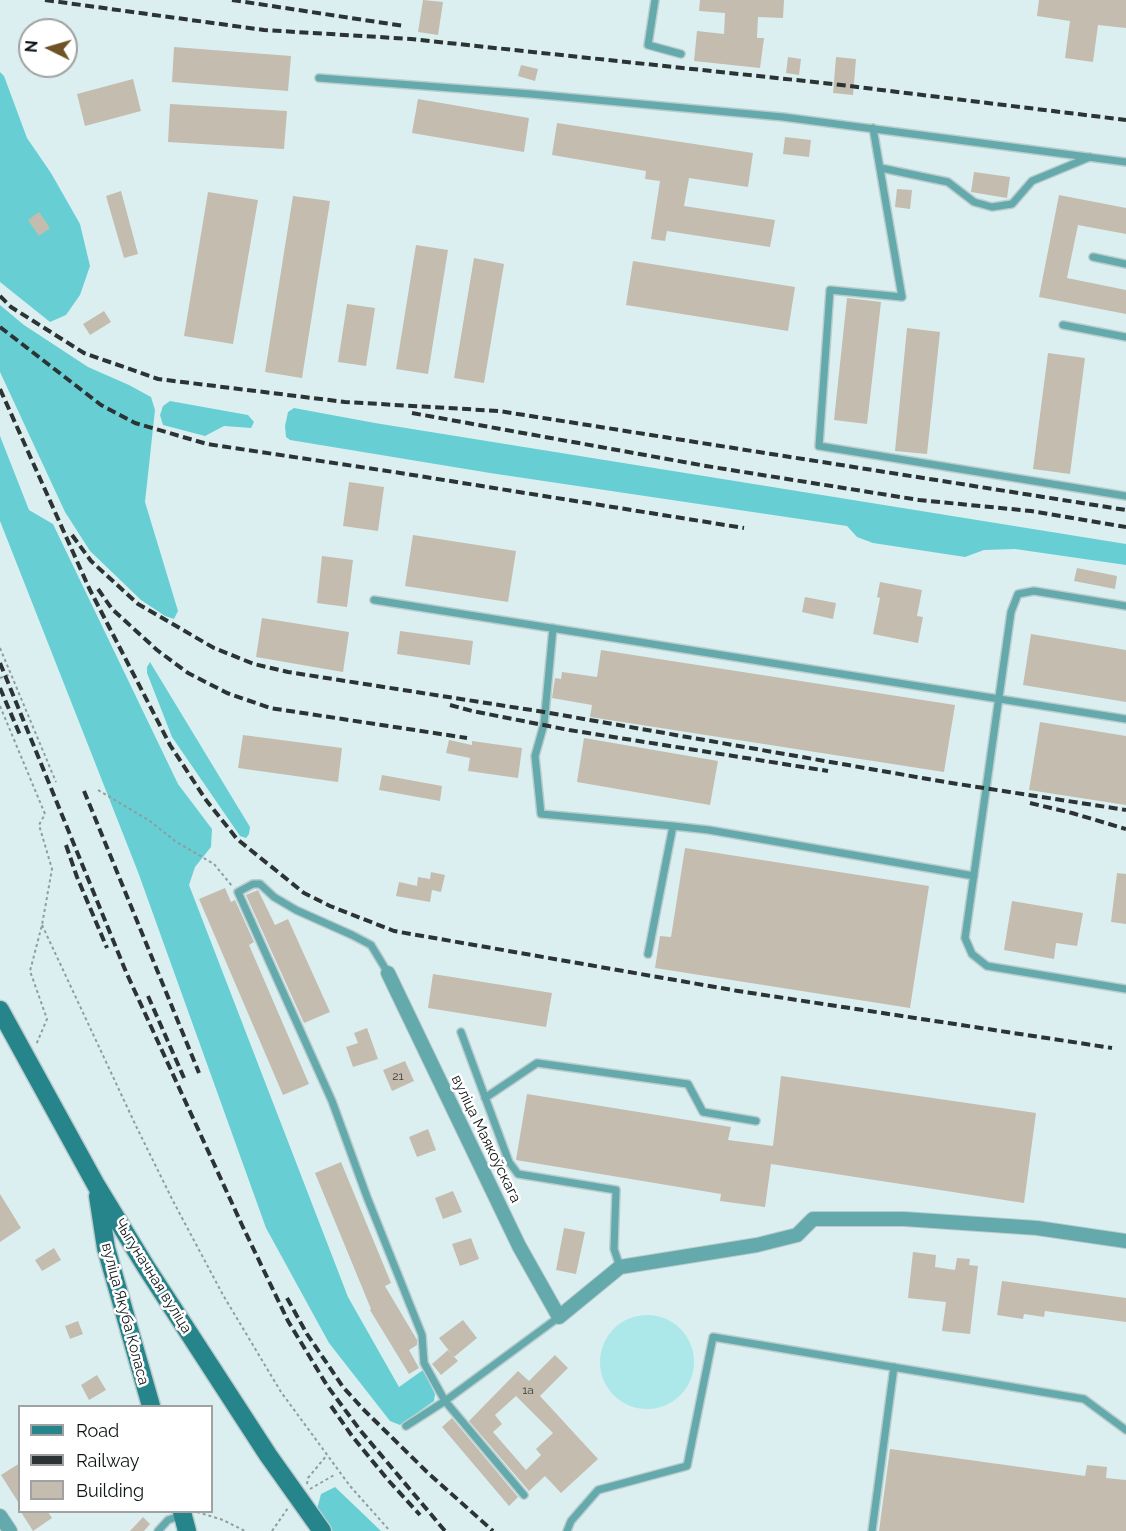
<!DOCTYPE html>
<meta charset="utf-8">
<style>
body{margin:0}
#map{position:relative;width:1126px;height:1531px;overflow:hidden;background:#dceff0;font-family:Raleway,sans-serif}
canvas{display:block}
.legend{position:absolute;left:18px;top:1405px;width:195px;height:108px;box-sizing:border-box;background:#fff;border:2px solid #9fa1a2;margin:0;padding:8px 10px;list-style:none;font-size:18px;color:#0f1516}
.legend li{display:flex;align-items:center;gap:12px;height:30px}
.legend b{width:30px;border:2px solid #9fa1a2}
.north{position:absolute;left:18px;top:18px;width:60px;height:60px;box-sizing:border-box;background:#fff;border:2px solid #9fa1a2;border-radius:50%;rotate:275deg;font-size:16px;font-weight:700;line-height:24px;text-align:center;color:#0f1516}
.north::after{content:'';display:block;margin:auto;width:21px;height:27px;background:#6f5326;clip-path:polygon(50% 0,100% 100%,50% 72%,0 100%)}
</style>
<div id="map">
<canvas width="1126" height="1531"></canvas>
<ul class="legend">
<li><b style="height:8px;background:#26858a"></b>Road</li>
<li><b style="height:8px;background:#2b3334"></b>Railway</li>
<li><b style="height:16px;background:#c4bcaf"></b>Building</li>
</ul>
<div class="north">N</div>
</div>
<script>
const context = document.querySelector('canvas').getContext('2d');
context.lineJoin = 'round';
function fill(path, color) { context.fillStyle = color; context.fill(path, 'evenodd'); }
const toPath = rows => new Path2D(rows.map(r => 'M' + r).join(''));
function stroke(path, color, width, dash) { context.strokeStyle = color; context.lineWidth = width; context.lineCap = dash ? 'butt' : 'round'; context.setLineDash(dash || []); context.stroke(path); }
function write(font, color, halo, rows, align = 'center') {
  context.font = font + ' Raleway,sans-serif'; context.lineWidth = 5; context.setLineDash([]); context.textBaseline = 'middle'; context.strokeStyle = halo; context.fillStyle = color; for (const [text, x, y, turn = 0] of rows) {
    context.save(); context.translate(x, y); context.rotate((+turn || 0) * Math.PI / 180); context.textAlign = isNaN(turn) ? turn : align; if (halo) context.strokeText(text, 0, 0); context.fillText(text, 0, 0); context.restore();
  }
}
fill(toPath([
 '600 1362a47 47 0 1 1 94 0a47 47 0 1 1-94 0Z'
]), '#ace7ea');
fill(toPath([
 [0,72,4,76,27,138,51,173,80,224,90,266,80,295,66,315,50,322,0,282],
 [0,305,24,325,88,367,129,385,151,397,155,410,145,502,178,611,174,619,165,616,141,600,90,551,65,512,0,372],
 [170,401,248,415,254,422,251,428,224,426,205,436,163,425,160,415,163,406],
 [294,408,375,423,1126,544,1126,565,1015,549,984,550,965,557,873,543,857,537,847,526,490,473,290,440,286,437,285,426,288,412],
 [0,436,29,510,53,524,178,784,212,829,211,847,195,867,189,885,348,1297,399,1387,423,1370,435,1394,434,1401,400,1425,390,1421,329,1343,266,1228,138,872,0,521],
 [150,662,250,827,249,834,246,838,240,836,172,737,147,673,147,667],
 [335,1487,356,1507,381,1531,332,1531,317,1509,321,1494]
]), '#67cfd4');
fill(toPath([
 [423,0,443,2,438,35,418,32],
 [700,0,784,0,783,18,758,17,757,38,764,38,760,68,694,61,697,31,724,34,725,13,699,11],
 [1039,0,1126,0,1126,28,1098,25,1093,62,1065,58,1070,21,1037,16],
 [174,47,291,56,288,91,172,82],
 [788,57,801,59,799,75,786,73],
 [836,57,856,59,853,95,833,93],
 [521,65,538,69,535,81,518,76],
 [133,79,141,111,85,126,77,94],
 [418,99,529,118,524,152,412,133],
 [170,104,287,111,284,149,168,142],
 [557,123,753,153,748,187,689,178,684,206,775,220,770,247,667,231,665,241,651,239,660,181,645,179,646,171,552,155],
 [785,137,811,140,809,157,783,154],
 [974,172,1010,177,1007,198,971,192],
 [897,189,912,190,910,209,895,207],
 [121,191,138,254,124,258,106,196],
 [208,192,258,200,233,344,184,336],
 [1059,195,1126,208,1126,234,1078,225,1067,278,1126,290,1126,314,1039,297],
 [293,196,330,201,302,378,265,372],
 [39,212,50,228,39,236,28,220],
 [416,245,448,250,428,374,396,369],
 [474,258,504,264,484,383,454,378],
 [633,261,795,287,788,331,626,305],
 [847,298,881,302,867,424,834,420],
 [347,304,375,308,366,366,338,362],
 [104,311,111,322,90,335,83,324],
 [907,328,940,332,927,454,895,451],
 [1048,353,1085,358,1070,474,1033,469],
 [349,482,384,487,378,531,343,526],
 [413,535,516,551,508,602,405,586],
 [322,556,353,560,347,607,317,603],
 [1077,568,1117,576,1115,589,1074,581],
 [880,582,922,590,917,616,923,617,918,643,873,634,880,598,877,597],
 [805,597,836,603,833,619,802,612],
 [262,618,349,632,343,672,256,657],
 [400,631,473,641,470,665,397,654],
 [1031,634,1126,650,1126,702,1023,685],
 [601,650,955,705,944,772,590,717,592,705,552,698,555,678,561,679,562,672,597,677],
 [1040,722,1126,736,1126,805,1029,790],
 [243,735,342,748,338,782,238,768],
 [584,738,718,761,710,805,577,782],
 [449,740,472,745,472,741,522,748,518,778,468,771,470,758,446,753],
 [382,775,442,786,440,801,379,790],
 [685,848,929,886,910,1008,655,968,660,936,671,937],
 [431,872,445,875,441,892,432,890,430,902,396,896,399,882,417,886,418,877,430,879],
 [1117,873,1126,874,1126,924,1111,922],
 [225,888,231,902,235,900,254,942,249,945,309,1084,283,1095,199,899],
 [258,890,275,925,288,919,330,1012,304,1023,246,895],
 [1012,901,1083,913,1077,946,1056,943,1054,959,1004,950],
 [433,974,552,993,546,1027,428,1008],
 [367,1028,378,1059,353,1067,346,1047,358,1043,354,1033],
 [405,1061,414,1081,392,1091,383,1070],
 [781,1076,1036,1113,1024,1203,771,1164,765,1207,720,1201,721,1194,516,1160,527,1094,731,1127,728,1140,773,1146],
 [428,1129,436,1150,417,1157,409,1137],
 [341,1162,391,1283,385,1286,417,1340,417,1345,409,1350,419,1368,409,1374,370,1310,371,1309,315,1173],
 [453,1191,462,1212,443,1219,435,1198],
 [0,1194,21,1228,0,1242],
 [564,1228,585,1232,576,1274,556,1270],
 [471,1238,479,1259,460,1266,452,1244],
 [54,1248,61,1260,42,1271,35,1260],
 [913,1252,936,1255,935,1267,955,1270,957,1258,970,1259,969,1265,978,1266,970,1334,942,1331,946,1302,908,1298],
 [1002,1281,1126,1298,1126,1322,1045,1311,1044,1317,1024,1314,1023,1319,997,1315],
 [463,1320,477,1338,454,1357,439,1338],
 [78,1321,83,1334,70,1339,65,1326],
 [448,1350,458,1361,441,1375,432,1364],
 [555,1355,568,1368,540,1396,598,1459,561,1493,545,1476,529,1491,469,1421,518,1371,529,1381],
 [516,1396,553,1433,536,1449,541,1455,526,1470,493,1432,502,1424,495,1415],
 [97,1375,106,1390,89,1400,81,1385],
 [452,1418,518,1497,509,1506,442,1427],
 [890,1449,1085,1476,1087,1465,1107,1467,1106,1478,1126,1480,1126,1531,879,1531],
 [20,1463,20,1505,1,1475],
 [21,1512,48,1512,52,1518,33,1531],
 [143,1517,150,1524,144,1531,130,1531]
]), '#c4bcaf');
const lane = toPath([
 [655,0,648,45,681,54],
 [319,78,531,94,783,117,1126,162],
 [873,128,902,297,830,290,819,446,1126,496],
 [881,168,948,182,974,202,992,207,1012,204,1032,181,1090,157],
 [1093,257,1126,264],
 [1063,325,1126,337],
 [374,600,1126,719],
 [1126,606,1034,591,1018,594,1011,612,965,938,972,954,987,966,1126,989],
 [553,628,544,724,535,756,541,814,673,826,648,954],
 [673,826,709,830,974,876],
 [388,973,371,945,352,935,296,910,274,897,260,884,253,884,238,892,332,1101,367,1197,422,1335,424,1363,445,1401,524,1495],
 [461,1032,509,1162,518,1174,616,1190,614,1249,620,1267],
 [485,1098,537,1063,688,1084,703,1112,756,1121],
 [406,1426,445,1401,559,1317],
 [158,1531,168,1520,183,1515],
 [567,1531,571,1521,598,1490,687,1466,713,1337,1084,1399,1126,1430],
 [872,1531,894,1367]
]);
const street = toPath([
 [388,973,519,1246,559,1317,620,1267,757,1245,797,1235,813,1219,904,1219,1037,1228,1126,1241],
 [0,1516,10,1531]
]);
const secondary = toPath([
 [0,1010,96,1185,146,1267,268,1455,322,1531],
 [98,1196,106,1248,151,1406],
 [182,1512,187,1531]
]);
stroke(lane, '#bbcccd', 10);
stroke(street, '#bbcccd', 16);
stroke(secondary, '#bbcccd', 21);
stroke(toPath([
 [0,648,56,782],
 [0,678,11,674],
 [0,706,45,814,39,825,52,869,42,925,30,971,47,1019,36,1045],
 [98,790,150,821,175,841,214,864,232,886],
 [42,925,136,1126,173,1201,223,1295,281,1392,350,1486,390,1531],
 [307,1484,308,1478,327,1455],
 [310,1489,336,1474],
 [197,1512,223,1520,245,1531],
 [272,1531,288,1508]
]), '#8e9d9e', 2, [3, 3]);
stroke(lane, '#64aaad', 7);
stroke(street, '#64aaad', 14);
stroke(secondary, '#26858a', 18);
stroke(toPath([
 [45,0,264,30,411,39,833,84,1126,120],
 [232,0,404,26],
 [0,296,11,307,84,353,158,379,345,402,499,411,1126,510],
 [0,327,101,405,135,423,207,444,394,472,744,528],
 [0,389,89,588,170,745,206,800,237,839,304,893,330,906,394,931,738,991,1112,1048],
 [412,413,706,466,919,500,1031,511,1126,527],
 [72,535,91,561,138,604,214,648,254,664,288,672,544,712,945,782,1126,810],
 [98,589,112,609,157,650,188,673,227,693,270,708,467,738],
 [0,663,126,972,242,1225,288,1321,328,1387,360,1430,445,1531],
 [0,688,20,735],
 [450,705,472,711,569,730,828,771],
 [84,791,199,1073],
 [1030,803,1072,813,1126,829],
 [66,845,77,877,107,948],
 [148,996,184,1078],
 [287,1298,307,1334,343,1387,363,1409,427,1472,493,1531],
 [331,1406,352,1436,388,1480,420,1515]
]), '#2b3334', 4, [9, 4.5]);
write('12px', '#3c3f3c', null, [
 ["21",398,1076],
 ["1а",528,1390]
]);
write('15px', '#0f1516', '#fff', [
 ["вуліца Маякоўскага",486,1139,64],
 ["Чыгуначная вуліца",153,1276,58],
 ["вуліца Якуба Коласа",125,1314,75]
]);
</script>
